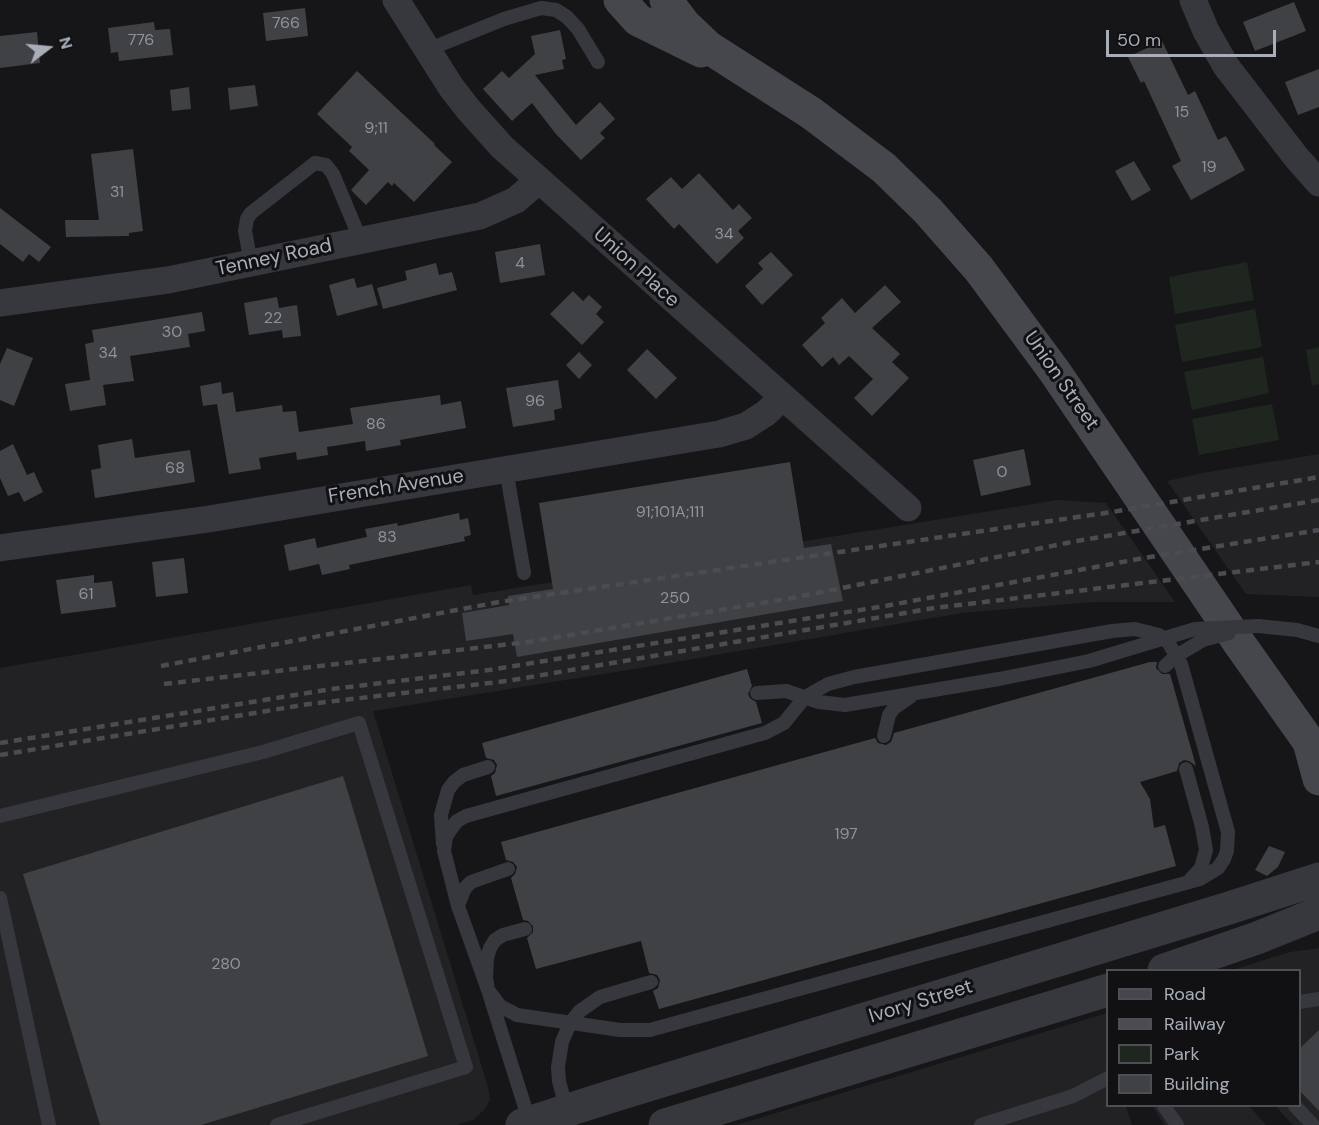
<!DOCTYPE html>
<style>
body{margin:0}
#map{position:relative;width:1319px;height:1125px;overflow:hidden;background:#161618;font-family:"DM Sans",sans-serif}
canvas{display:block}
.legend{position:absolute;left:1106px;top:969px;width:195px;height:138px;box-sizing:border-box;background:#111113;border:2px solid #4d4f55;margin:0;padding:8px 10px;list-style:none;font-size:18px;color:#a8adb8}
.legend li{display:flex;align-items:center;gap:12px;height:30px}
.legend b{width:30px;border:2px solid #4d4f55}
.north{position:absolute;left:18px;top:18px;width:60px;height:60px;-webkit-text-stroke:4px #111113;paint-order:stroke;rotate:74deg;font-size:16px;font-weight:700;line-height:24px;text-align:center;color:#a8adb8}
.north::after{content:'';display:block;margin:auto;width:21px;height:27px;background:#a8adb8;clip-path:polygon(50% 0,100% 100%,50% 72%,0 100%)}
.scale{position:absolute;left:1106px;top:30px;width:170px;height:27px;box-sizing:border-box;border:3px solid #a8adb8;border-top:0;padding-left:8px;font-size:18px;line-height:21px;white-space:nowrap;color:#a8adb8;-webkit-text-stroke:4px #111113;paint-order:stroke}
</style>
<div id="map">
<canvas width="1319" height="1125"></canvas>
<ul class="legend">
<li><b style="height:8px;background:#45474d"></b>Road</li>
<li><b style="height:8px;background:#4a4c52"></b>Railway</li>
<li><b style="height:16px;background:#1e261f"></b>Park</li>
<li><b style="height:16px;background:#404145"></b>Building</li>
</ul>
<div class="north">N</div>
<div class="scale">50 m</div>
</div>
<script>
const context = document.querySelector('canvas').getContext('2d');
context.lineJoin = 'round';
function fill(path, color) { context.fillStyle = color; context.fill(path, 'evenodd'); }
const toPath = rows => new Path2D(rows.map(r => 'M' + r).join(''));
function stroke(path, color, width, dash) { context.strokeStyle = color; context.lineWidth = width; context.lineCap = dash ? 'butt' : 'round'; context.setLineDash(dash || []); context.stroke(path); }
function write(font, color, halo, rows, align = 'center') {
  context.font = font + ' "DM Sans",sans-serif'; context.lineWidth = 6; context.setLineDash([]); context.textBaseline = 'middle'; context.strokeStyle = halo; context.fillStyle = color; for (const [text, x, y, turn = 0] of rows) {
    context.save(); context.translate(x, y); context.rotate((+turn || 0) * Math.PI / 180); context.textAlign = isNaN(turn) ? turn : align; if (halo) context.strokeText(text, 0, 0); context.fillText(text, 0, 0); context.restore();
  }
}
fill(toPath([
 [1319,454,1319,597,1246,594,1167,481,1202,473],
 [1058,500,1106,503,1175,602,1093,602,962,613,640,668,373,711,488,1087,490,1100,485,1109,473,1120,457,1125,0,1125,0,668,471,585,473,595],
 [1319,948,1319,1125,1293,1125,1275,1106,1300,1106,1300,970,1232,970,1290,952],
 [1107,1013,1108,1106,1126,1106,1132,1125,736,1125],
 [1153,1106,1249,1106,1266,1125,1164,1125]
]), '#222225');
fill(toPath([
 [1247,262,1254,300,1175,314,1169,277],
 [1255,309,1262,347,1182,362,1175,325],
 [1319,347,1319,384,1312,386,1306,350],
 [1263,357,1269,393,1192,410,1184,372],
 [1272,404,1279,440,1199,455,1192,419]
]), '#1e261f');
fill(toPath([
 [1294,2,1306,31,1255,51,1243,22],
 [305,8,308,36,266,41,263,13],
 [154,22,155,30,170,29,173,55,119,61,118,52,111,53,108,28],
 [560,30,566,59,562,60,564,69,535,75,576,125,600,102,615,119,600,133,605,138,581,160,555,133,532,103,512,121,483,89,502,71,509,78,535,54,531,36],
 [37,32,40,63,0,68,0,36],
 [1162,41,1188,95,1195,91,1218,140,1226,136,1245,170,1191,200,1172,166,1181,161,1144,81,1141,83,1128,57],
 [1319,69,1319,107,1298,115,1285,82],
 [357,71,435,144,434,145,452,162,414,202,394,183,392,186,388,182,366,205,351,190,369,170,349,151,352,147,317,114],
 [255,85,258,106,230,110,228,88],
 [189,87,191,109,172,111,170,90],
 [133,149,143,231,129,233,129,236,66,237,65,220,99,220,91,154],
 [1134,161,1151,190,1132,201,1115,171],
 [699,173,733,210,739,204,752,218,738,231,744,238,717,264,679,224,674,229,646,199,671,177,682,189],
 [0,208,51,247,39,262,29,254,23,262,0,244],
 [540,244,545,275,500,283,495,252],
 [771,252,793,275,762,305,745,286,763,269,758,263],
 [436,263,439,275,452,272,457,290,383,309,377,288,407,280,405,271],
 [354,278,357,288,372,284,378,305,337,316,329,285],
 [885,285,901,302,872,328,900,354,892,362,909,378,872,416,854,398,873,379,849,356,839,365,833,357,822,367,802,345,825,323,821,318,842,298,855,313],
 [573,291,583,301,589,295,602,307,596,314,604,322,582,345,550,314],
 [277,297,279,308,297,305,301,336,283,338,282,330,249,335,244,303],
 [202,312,205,331,188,334,190,347,130,356,134,381,103,385,106,405,70,411,65,384,90,380,85,344,94,342,92,330],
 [7,348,33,358,14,406,0,400,0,364],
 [647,349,677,378,656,399,627,370],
 [579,352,592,365,579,379,566,365],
 [558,380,562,408,554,410,555,420,513,427,506,388],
 [221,382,222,394,233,392,236,412,282,405,283,412,296,411,299,432,353,424,350,408,440,395,441,405,461,401,466,428,400,440,401,445,366,451,365,441,327,447,328,455,297,460,296,452,259,458,261,469,229,474,217,404,203,406,200,386],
 [132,439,135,458,190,450,195,482,95,498,91,470,101,468,98,445],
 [13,444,27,475,34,472,43,492,24,502,19,492,8,496,0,478,0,451],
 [1024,449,1031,485,981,496,973,460],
 [790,462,804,548,831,544,843,601,517,657,513,634,466,641,462,613,509,605,508,596,553,589,539,503],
 [459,513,460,520,468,518,471,535,464,537,465,541,349,565,350,569,322,575,319,564,289,571,284,545,315,538,317,548,367,537,365,529,397,523,398,526],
 [184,558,188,593,156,597,152,562],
 [94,575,94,583,112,581,116,607,61,614,56,580],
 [1150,662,1157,662,1156,668,1162,674,1170,674,1196,766,1189,761,1184,760,1179,763,1177,771,1140,782,1150,799,1154,828,1165,825,1176,866,659,1009,653,991,658,988,660,980,657,975,649,973,641,941,536,969,527,938,533,932,533,926,528,921,523,920,511,878,515,874,517,867,513,862,506,860,501,842,875,738,878,743,886,745,891,742,894,733],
 [747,669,752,686,748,694,750,698,756,702,762,723,496,796,491,776,495,773,497,765,494,760,486,758,482,743],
 [343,776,428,1056,201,1125,100,1125,23,874],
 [1269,846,1285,852,1278,867,1267,876,1255,870],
 [1319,1030,1319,1111,1299,1090,1299,1049]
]), '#404145');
stroke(toPath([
 [427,50,504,19,541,8,556,10,567,17,578,29,598,62],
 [251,263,245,231,247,219,251,213,315,163,326,165,333,174,361,241],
 [506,469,524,573],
 [1258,626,1297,630,1319,636],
 [757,693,786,691,819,702,845,705,999,679],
 [884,736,889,715,894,708,910,697],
 [1186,769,1202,827,1206,850,1201,868,1190,880],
 [0,816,263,752,359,723,466,1067,277,1125],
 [443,844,441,815,448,790,454,782,463,775,488,767],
 [0,898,49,1125],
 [458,905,465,888,471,882,508,869],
 [525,929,503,935,495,940,490,948,487,958,486,978,488,990,500,1006,517,1015,620,1030,650,1030,1200,879,1218,868,1224,859,1227,851,1228,832,1181,664,1168,642,1159,635,1135,629,1112,631,854,677,828,684,805,697,784,723,765,733,466,816,457,821,451,829,446,837,444,851,458,906,488,990,530,1123],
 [1300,1002,1319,999],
 [1164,1106,1177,1125],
 [1295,1106,1313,1125],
 [567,1111,559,1081,558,1067,562,1042,570,1023,580,1011,600,997,651,982],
 [981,1125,1073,1096,1108,1078]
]), '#37383d', 14);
stroke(toPath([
 [396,0,451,87,468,109,502,147,908,508],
 [1193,0,1206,31,1226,66,1296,157,1319,183],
 [0,303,168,280,480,216,516,200,538,181],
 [0,548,209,519,719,434,746,426,766,413,782,398]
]), '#37383d', 27);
stroke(toPath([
 [1164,970,1257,938,1319,913],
 [522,1125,609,1097,1229,908,1319,879],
 [665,1125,1108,990]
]), '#37383d', 33);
stroke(toPath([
 [620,0,638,20,701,51],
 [666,0,684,24,708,47,811,113,884,168,928,211,979,269,1055,372,1239,643,1309,742,1319,779]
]), '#45474d', 33);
stroke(toPath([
 [161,666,499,602,1112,512,1319,477],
 [164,684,528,642,792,598,1077,541,1319,500],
 [0,743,332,689,489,670,885,606,1144,558,1319,530],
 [0,755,309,704,507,681,934,608,1319,562]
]), '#4a4c52', 4.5, [8, 6]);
stroke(toPath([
 [1165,666,1176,656,1203,640,1229,633],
 [999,679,1089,661,1195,629,1258,626]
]), '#37383d', 14);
write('16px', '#8e929b', null, [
 ["766",286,24],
 ["776",141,41],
 ["15",1182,113],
 ["9;11",376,129],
 ["19",1209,168],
 ["31",117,193],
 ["34",724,235],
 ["4",520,264],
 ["22",273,319],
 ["30",172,333],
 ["34",108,354],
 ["96",535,402],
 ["86",376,425],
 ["68",175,469],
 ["0",1002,473],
 ["91;101A;111",670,513],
 ["83",387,538],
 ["61",86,595],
 ["250",675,599],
 ["197",846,835],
 ["280",226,965]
]);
write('20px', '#a8adb8', '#111113', [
 ["Tenney Road",274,258,-12],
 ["Union Place",636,268,42],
 ["Union Street",1061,381,55],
 ["French Avenue",396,487,-9],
 ["Ivory Street",921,1002,-17]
]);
</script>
